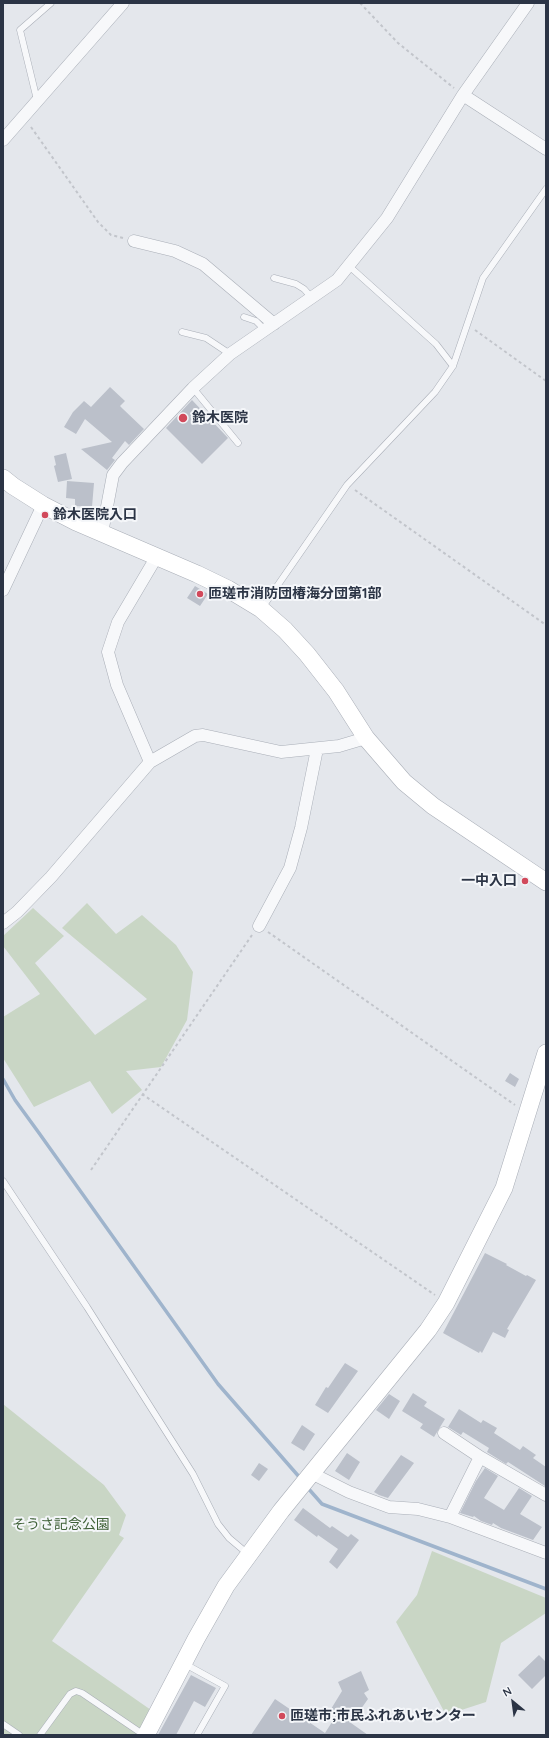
<!DOCTYPE html>
<meta charset="utf-8">
<style>
body{margin:0}
#map{position:relative;width:549px;height:1738px;overflow:hidden;background:#e4e7ec;font-family:Quicksand,sans-serif}
canvas{display:block}
.frame{position:absolute;inset:0;border:4px solid #2b3445;pointer-events:none}
.north{position:absolute;left:493px;top:1682px;width:40px;height:40px;-webkit-text-stroke:3px #f4f6f9;paint-order:stroke;rotate:331deg;font-size:11px;font-weight:700;line-height:16px;text-align:center;color:#2b3445}
.north::after{content:'';display:block;margin:auto;width:14px;height:18px;background:#2b3445;clip-path:polygon(50% 0,100% 100%,50% 72%,0 100%)}
</style>
<div id="map">
<canvas width="549" height="1738"></canvas>
<div class="frame"></div>
<div class="north">N</div>
</div>
<script>
const context = document.querySelector('canvas').getContext('2d');
context.lineJoin = 'round';
function fill(path, color) { context.fillStyle = color; context.fill(path, 'evenodd'); }
const toPath = rows => new Path2D(rows.map(r => 'M' + r).join(''));
function stroke(path, color, width, dash) { context.strokeStyle = color; context.lineWidth = width; context.lineCap = dash ? 'butt' : 'round'; context.setLineDash(dash || []); context.stroke(path); }
function write(font, color, halo, rows, align = 'center') {
  context.font = font + ' Quicksand,"Noto Sans JP",sans-serif'; context.lineWidth = 4; context.setLineDash([]); context.textBaseline = 'middle'; context.strokeStyle = halo; context.fillStyle = color; for (const [text, x, y, turn = 0] of rows) {
    context.save(); context.translate(x, y); context.rotate((+turn || 0) * Math.PI / 180); context.textAlign = isNaN(turn) ? turn : align; if (halo) context.strokeText(text, 0, 0); context.fillText(text, 0, 0); context.restore();
  }
}
fill(toPath([
 [87,903,116,934,142,915,176,945,193,972,187,1020,161,1067,126,1071,142,1090,112,1114,90,1081,34,1107,3,1058,3,1017,40,994,3,946,3,936,33,908,64,936,35,963,95,1035,147,999,62,928],
 [3,1404,104,1485,126,1515,119,1535,124,1538,52,1641,151,1710,137,1735,3,1735],
 [432,1551,546,1598,546,1613,501,1643,486,1702,446,1715,396,1622,417,1595]
]), '#c9d6c5');
stroke(toPath([
 [3,1079,15,1100,39,1133,218,1384,301,1479],
 [307,1487,322,1504,546,1589]
]), '#9fb4cc', 3.5);
fill(toPath([
 [110,387,125,401,120,406,123,409,144,429,129,445,125,441,112,458,115,460,107,470,81,449,112,442,85,419,76,434,64,427,73,412,84,401,91,407],
 [192,400,228,438,202,464,166,428],
 [66,453,72,479,58,482,54,466,56,465,54,456],
 [67,481,94,483,92,507,75,506,75,499,66,498],
 [195,586,208,594,200,606,187,598],
 [510,1073,519,1079,515,1087,505,1081],
 [485,1253,507,1264,506,1265,526,1276,527,1275,536,1280,507,1329,509,1330,505,1338,493,1332,482,1353,480,1351,479,1353,443,1333],
 [345,1363,358,1371,328,1413,315,1405,326,1387,328,1388],
 [413,1393,427,1402,424,1406,445,1419,434,1437,420,1428,423,1424,402,1411],
 [389,1394,400,1401,389,1419,376,1410],
 [459,1409,481,1423,483,1420,497,1428,494,1433,520,1450,523,1446,536,1455,533,1458,546,1467,546,1483,545,1486,508,1462,506,1464,487,1452,489,1448,463,1432,461,1435,448,1427],
 [302,1425,315,1434,304,1451,291,1443],
 [347,1453,360,1462,349,1480,335,1471],
 [401,1455,414,1463,388,1498,379,1495,374,1492],
 [259,1463,268,1469,259,1481,251,1475],
 [485,1468,498,1476,484,1498,504,1510,519,1488,532,1496,520,1514,542,1527,533,1540,501,1528,493,1523,492,1525,481,1521,474,1516,473,1517,460,1513,476,1481],
 [303,1508,330,1528,332,1526,348,1537,351,1534,359,1540,337,1569,329,1562,338,1549,318,1535,317,1537,294,1520],
 [539,1655,546,1662,546,1675,532,1689,518,1675],
 [361,1671,369,1690,364,1693,368,1699,351,1723,368,1735,251,1735,275,1699,325,1733,337,1714,331,1709,342,1691,338,1682],
 [191,1675,216,1688,205,1707,194,1701,176,1735,158,1735]
]), '#bbc0ca');
const lane = toPath([
 [37,100,20,30,51,3],
 [349,266,436,344,453,366],
 [274,278,296,284,304,289,312,298],
 [244,317,256,321,265,330],
 [182,332,206,338,230,354],
 [193,388,238,443],
 [262,608,347,485,435,392,453,366,483,278,546,189],
 [3,1181,87,1307,193,1474,218,1524,229,1538,248,1554],
 [185,1664,225,1686,197,1735],
 [3,1724,19,1735],
 [40,1735,70,1694,76,1691,82,1693,144,1735]
]);
const street = toPath([
 [463,95,546,149],
 [3,140,123,3],
 [134,241,175,251,203,264,274,324],
 [102,533,113,475,122,463,193,388,230,354,337,280,387,218,463,95,528,3],
 [3,590,43,505],
 [150,762,117,685,108,652,118,622,157,556],
 [3,923,17,912,51,877,150,762,195,736,203,735,281,752,339,746,366,738],
 [259,926,290,868,301,828,317,749],
 [444,1433,480,1457,546,1495],
 [311,1473,349,1492,389,1507,418,1509,450,1517,546,1553],
 [450,1517,480,1457]
]);
const secondary = toPath([
 [3,478,13,486,43,505,76,522,197,574,228,589,261,609,285,630,307,654,336,691,366,738,404,782,433,806,546,882],
 [146,1735,196,1639,226,1586,281,1511,428,1330,446,1303,504,1188,546,1053]
]);
stroke(lane, '#a9aeb7', 7);
stroke(street, '#a9aeb7', 13);
stroke(secondary, '#a9aeb7', 18);
stroke(toPath([
 [360,3,398,43,454,88],
 [31,127,98,222,111,235,123,238],
 [475,330,546,381],
 [355,490,546,625],
 [268,932,515,1105],
 [142,1094,435,1295],
 [91,1170,252,935]
]), '#c2c5cb', 2, [3, 3]);
stroke(lane, '#f7f8fa', 6);
stroke(street, '#f7f8fa', 12);
stroke(secondary, '#fff', 17);
for (const [x, y, r, color] of [
 [183,418,5,"#d1495b"],
 [45,515,4,"#d1495b"],
 [200,594,4,"#d1495b"],
 [525,881,4,"#d1495b"],
 [282,1716,4,"#d1495b"]
]) { const dot = new Path2D(); dot.arc(x, y, r, 0, 2 * Math.PI); context.fillStyle = color; context.fill(dot); stroke(dot, '#f4f6f9', 1.5); }
write('bold 14px', '#2b3445', '#f4f6f9', [
 ["鈴木医院",192,418],
 ["鈴木医院入口",53,515],
 ["匝瑳市消防団椿海分団第1部",208,594],
 ["一中入口",517,881,"right"],
 ["匝瑳市;市民ふれあいセンター",290,1716]
], 'left');
write('14px', '#3f6138', '#f4f6f9', [
 ["そうさ記念公園",61,1525]
]);
</script>
